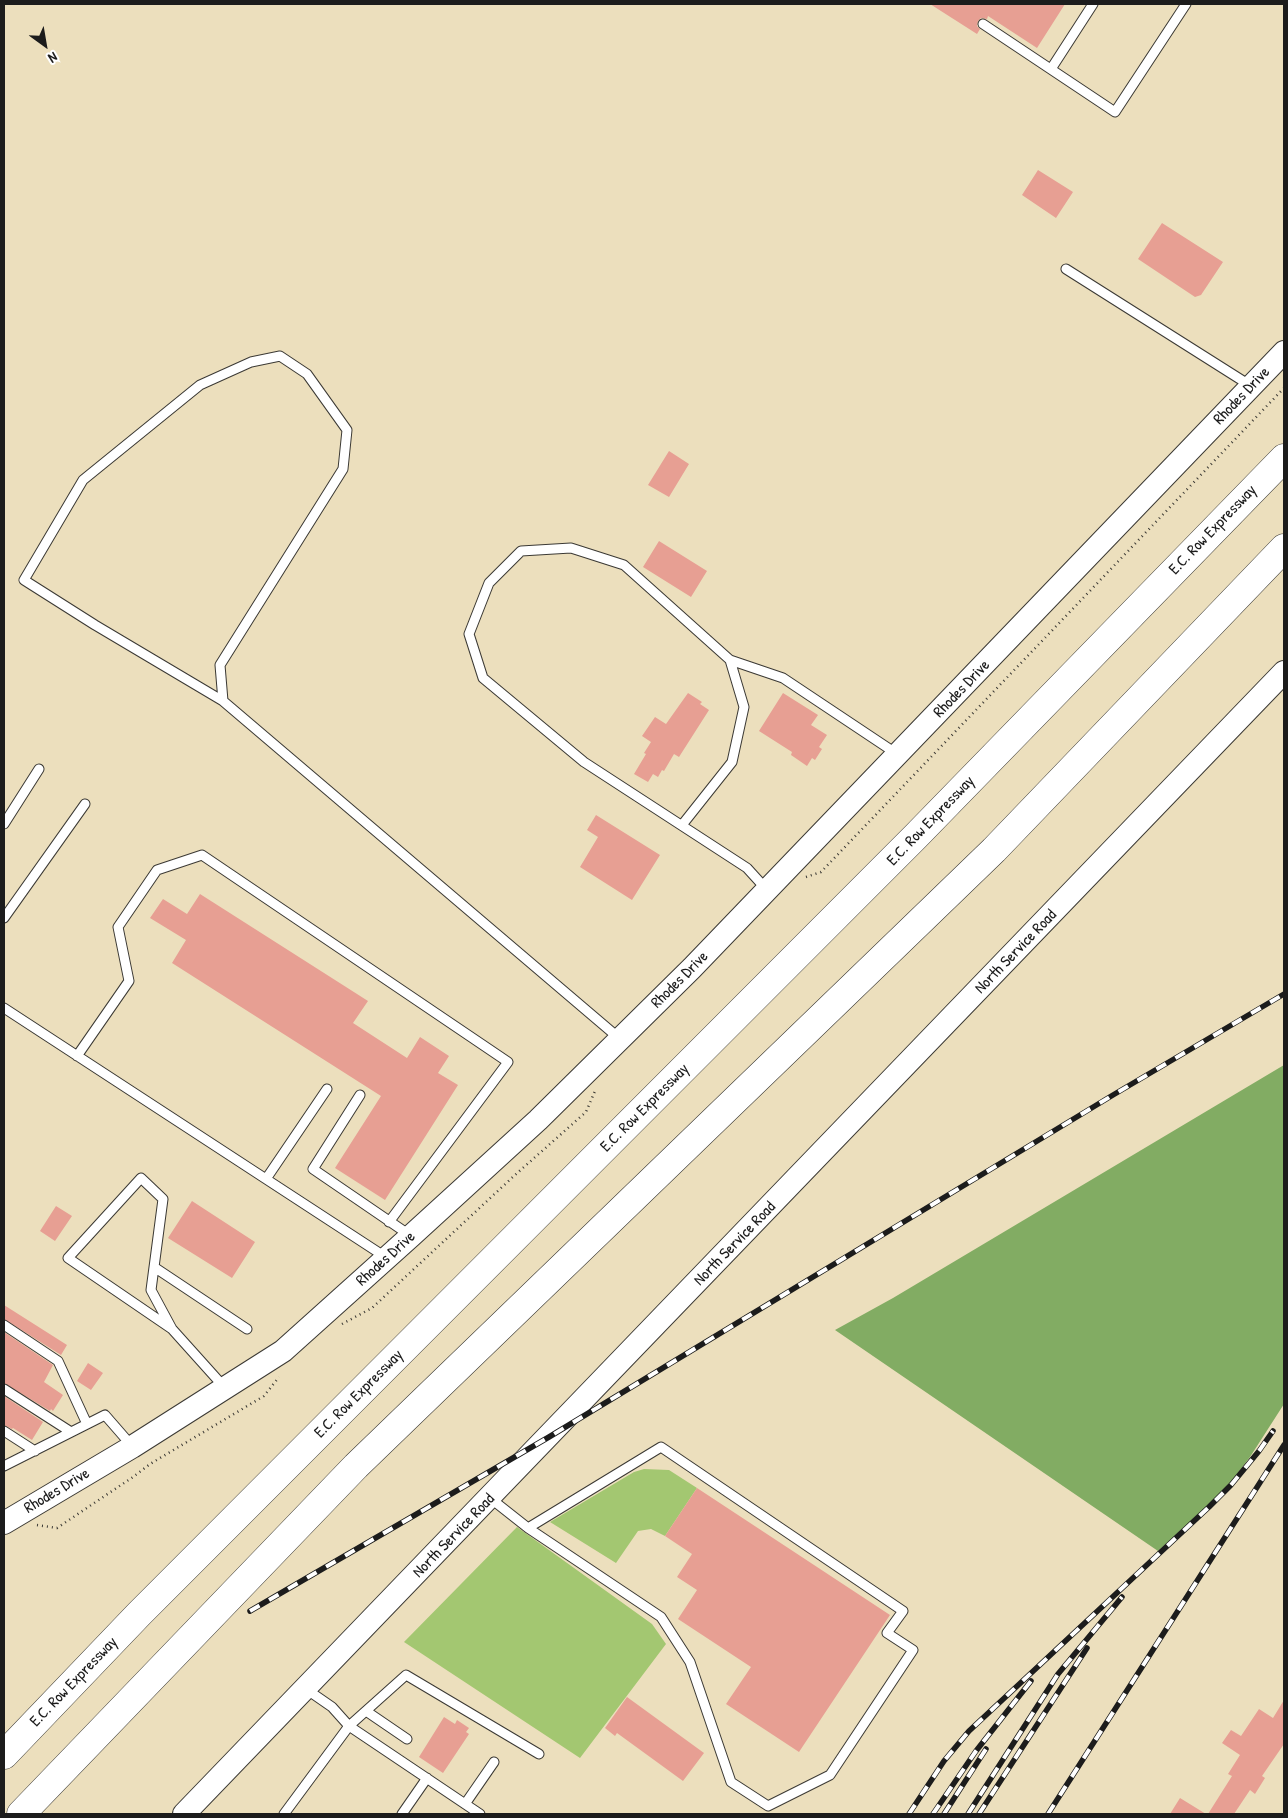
<!DOCTYPE html>
<style>
body{margin:0}
#map{position:relative;width:1288px;height:1818px;overflow:hidden;background:#ecdfbd;font-family:"Patrick Hand",sans-serif}
canvas{display:block}
.frame{position:absolute;inset:0;border:5px solid #1c1c1c;pointer-events:none}
.north{position:absolute;left:20px;top:20px;width:50px;height:50px;-webkit-text-stroke:4px #fff;paint-order:stroke;rotate:148deg;font-size:14px;font-weight:700;line-height:20px;text-align:center;color:#1c1c1c}
.north::after{content:'';display:block;margin:auto;width:18px;height:22px;background:#1c1c1c;clip-path:polygon(50% 0,100% 100%,50% 72%,0 100%)}
</style>
<div id="map">
<canvas width="1288" height="1818"></canvas>
<div class="frame"></div>
<div class="north">N</div>
</div>
<script>
const context = document.querySelector('canvas').getContext('2d');
context.lineJoin = 'round';
function fill(path, color) { context.fillStyle = color; context.fill(path, 'evenodd'); }
const toPath = rows => new Path2D(rows.map(r => 'M' + r).join(''));
function stroke(path, color, width, dash) { context.strokeStyle = color; context.lineWidth = width; context.lineCap = dash ? 'butt' : 'round'; context.setLineDash(dash || []); context.stroke(path); }
function write(font, color, halo, rows, align = 'center') {
  context.font = font + ' "Patrick Hand",sans-serif'; context.lineWidth = 5; context.setLineDash([]); context.textBaseline = 'middle'; context.strokeStyle = halo; context.fillStyle = color; for (const [text, x, y, turn = 0] of rows) {
    context.save(); context.translate(x, y); context.rotate((+turn || 0) * Math.PI / 180); context.textAlign = isNaN(turn) ? turn : align; if (halo) context.strokeText(text, 0, 0); context.fillText(text, 0, 0); context.restore();
  }
}
fill(toPath([
 [644,1469,669,1470,697,1488,665,1536,651,1529,638,1531,616,1563,550,1522,634,1472],
 [517,1527,652,1624,666,1644,580,1758,404,1642]
]), '#a3c771');
fill(toPath([
 [1284,1065,1284,1404,1250,1457,1224,1491,1158,1551,835,1330,893,1298]
]), '#82ac63');
fill(toPath([
 [930,4,1065,4,1037,48,988,16,987,19,981,18,978,21,977,26,980,29,977,34],
 [1038,170,1073,192,1056,218,1022,195],
 [1162,223,1223,262,1201,295,1195,297,1138,259],
 [669,451,689,464,669,497,648,485],
 [659,541,707,571,691,597,643,567],
 [688,693,702,702,700,704,709,710,679,757,674,754,664,771,662,770,658,777,653,774,648,782,634,774,646,754,644,753,651,742,642,736,655,717,666,724],
 [783,693,818,715,811,725,827,735,819,747,822,749,815,760,812,758,807,766,791,755,792,752,759,731],
 [596,815,660,855,632,900,580,867,598,837,587,830],
 [200,894,368,1001,353,1023,407,1058,420,1037,449,1056,438,1073,458,1085,385,1200,335,1168,381,1096,172,963,186,940,150,918,163,899,187,914],
 [192,1201,255,1242,232,1278,168,1238],
 [56,1206,72,1216,55,1241,40,1231],
 [4,1305,67,1345,61,1355,4,1319],
 [4,1332,53,1365,44,1382,63,1395,53,1411,51,1409,50,1411,4,1383],
 [88,1363,103,1373,91,1390,77,1381],
 [4,1396,43,1422,32,1440,13,1428,12,1429,4,1425],
 [697,1488,890,1615,799,1752,726,1704,751,1667,678,1619,697,1590,677,1577,692,1554,665,1536],
 [627,1697,704,1753,683,1781,617,1733,615,1736,605,1728],
 [1284,1700,1284,1744,1262,1776,1265,1778,1255,1794,1250,1790,1234,1814,1208,1814,1232,1776,1228,1774,1240,1755,1222,1743,1231,1730,1241,1736,1259,1709,1273,1718],
 [444,1717,455,1724,457,1720,469,1728,466,1732,469,1734,443,1773,419,1757],
 [1180,1798,1206,1814,1170,1814]
]), '#e79f93');
const service = toPath([
 [983,24,1115,112,1186,4],
 [1051,69,1093,4],
 [1066,269,1251,386],
 [223,701,95,625,24,580,83,480,200,385,251,362,280,356,307,374,347,430,343,469,220,665,223,701,620,1039],
 [4,824,39,769],
 [682,825,732,762,744,707,730,660],
 [767,890,747,868,584,762,483,678,469,634,489,583,521,551,571,548,624,565,730,660,783,678,897,754],
 [4,918,85,804],
 [4,1008,387,1258],
 [77,1056,129,981,118,927,157,870,202,855,508,1062,389,1222],
 [360,1095,313,1169,411,1236],
 [266,1179,327,1089],
 [154,1267,247,1329],
 [4,1325,58,1361,87,1424],
 [172,1329,68,1258,141,1178,163,1199,151,1290,172,1329,225,1388],
 [4,1389,71,1432],
 [4,1431,35,1451],
 [4,1466,105,1415,132,1446],
 [490,1498,528,1528,661,1617,690,1662,731,1782,768,1806,830,1775,913,1650,887,1633,903,1611,661,1447,528,1528],
 [306,1689,332,1707,349,1726,480,1814],
 [366,1711,407,1739],
 [465,1804,494,1762],
 [284,1814,349,1726,406,1675,539,1754],
 [402,1814,427,1778]
]);
const tertiary = toPath([
 [4,1523,132,1447,283,1351,411,1236,538,1120,692,968,1284,352],
 [184,1814,1284,672]
]);
const motorway = toPath([
 [4,1755,139,1614,916,836,1284,458],
 [21,1814,356,1466,994,850,1284,548]
]);
stroke(service, '#3b3934', 11);
stroke(tertiary, '#3b3934', 24);
stroke(motorway, '#3b3934', 29);
stroke(toPath([
 [806,877,821,872,1284,388],
 [342,1324,372,1308,515,1175,586,1112,595,1091],
 [37,1525,57,1528,133,1477,150,1464,264,1396,279,1377]
]), '#3b3934', 2.5, [1, 4]);
stroke(service, '#fff', 9);
stroke(tertiary, '#fff', 22);
stroke(motorway, '#fff', 28);
const rail = toPath([
 [250,1611,549,1437,1113,1095,1284,994],
 [909,1814,944,1761,969,1731,1209,1507,1231,1485,1259,1451,1273,1431],
 [933,1814,976,1751,1031,1681],
 [944,1814,986,1749],
 [968,1814,1058,1674,1122,1597],
 [979,1814,1087,1648],
 [1048,1814,1284,1445]
]);
stroke(rail, '#1c1c1c', 5.5);
stroke(rail, '#fff', 4, [11]);
write('16px', '#1c1c1c', '#fff', [
 ["Rhodes Drive",1242,396,-46],
 ["E.C. Row Expressway",1213,530,-46],
 ["Rhodes Drive",962,689,-46],
 ["E.C. Row Expressway",931,821,-46],
 ["North Service Road",1016,952,-46],
 ["Rhodes Drive",680,980,-45],
 ["E.C. Row Expressway",645,1108,-45],
 ["North Service Road",735,1244,-46],
 ["Rhodes Drive",386,1259,-42],
 ["E.C. Row Expressway",359,1394,-45],
 ["Rhodes Drive",57,1491,-31],
 ["North Service Road",454,1536,-46],
 ["E.C. Row Expressway",74,1682,-46]
]);
</script>
